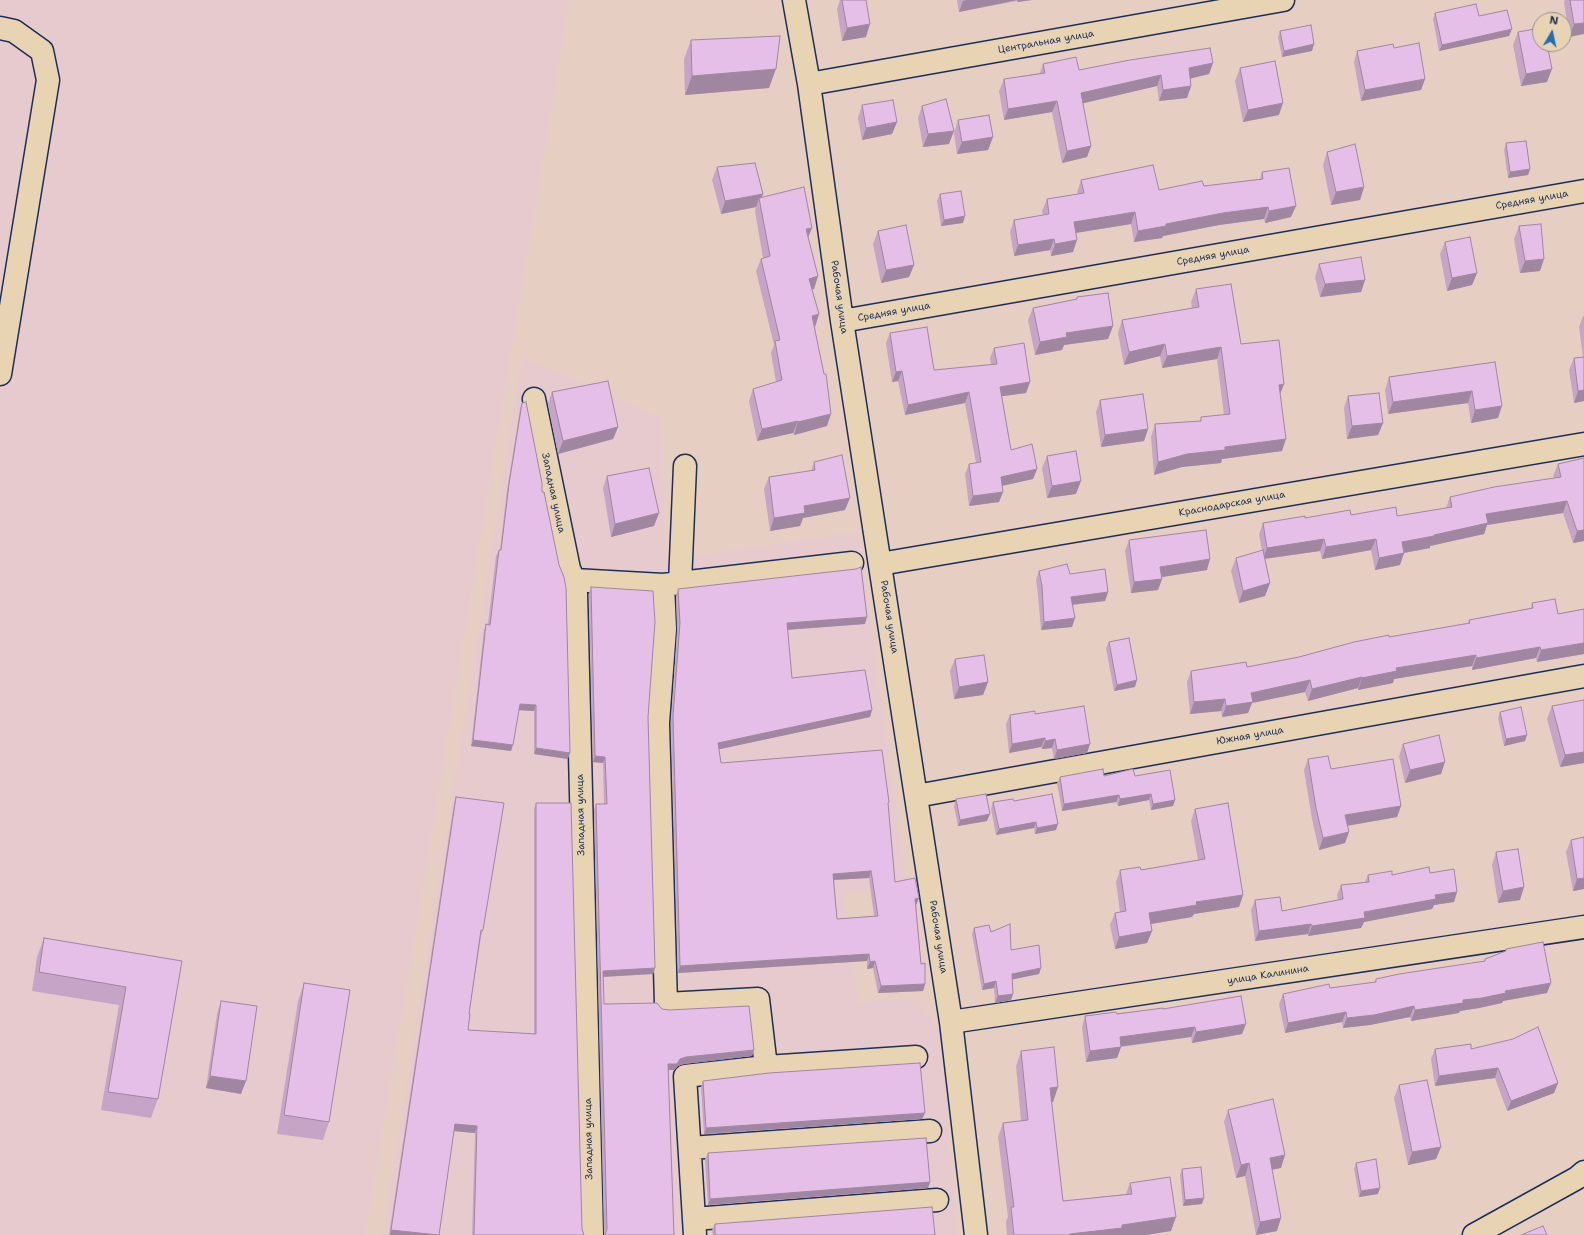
<!DOCTYPE html>
<meta charset="utf-8">
<style>
body{margin:0}
#map{position:relative;width:1584px;height:1235px;overflow:hidden;background:#e7cec2;font-family:"Shantell Sans",sans-serif}
canvas{display:block}
.north{position:absolute;left:1532px;top:12px;width:40px;height:40px;box-sizing:border-box;background:#e8d4b2;border:1px solid #969290;border-radius:50%;rotate:9deg;font-size:11px;font-weight:700;line-height:16px;text-align:center;color:#1b2f5e}
.north::after{content:'';display:block;margin:auto;width:14px;height:18px;background:#1f6fb2;clip-path:polygon(50% 0,100% 100%,50% 72%,0 100%)}
</style>
<div id="map">
<canvas width="1584" height="1235"></canvas>
<div class="north">N</div>
</div>
<script>
const context = document.querySelector('canvas').getContext('2d');
context.lineJoin = 'round';
function fill(path, color) { context.fillStyle = color; context.fill(path, 'evenodd'); }
const toPath = rows => new Path2D(rows.map(r => 'M' + r).join(''));
function stroke(path, color, width, dash) { context.strokeStyle = color; context.lineWidth = width; context.lineCap = dash ? 'butt' : 'round'; context.setLineDash(dash || []); context.stroke(path); }
function write(font, color, halo, rows, align = 'center') {
  context.font = font + ' "Shantell Sans",sans-serif'; context.lineWidth = 3.5; context.setLineDash([]); context.textBaseline = 'middle'; context.strokeStyle = halo; context.fillStyle = color; for (const [text, x, y, turn = 0] of rows) {
    context.save(); context.translate(x, y); context.rotate((+turn || 0) * Math.PI / 180); context.textAlign = isNaN(turn) ? turn : align; if (halo) context.strokeText(text, 0, 0); context.fillText(text, 0, 0); context.restore();
  }
}
fill(toPath([
 [0,0,569,0,365,1235,0,1235],
 [522,357,661,418,665,560,858,532,906,881,845,896,858,1002,915,998,942,1033,957,1235,383,1235]
]), '#e7cacd');
const minor = toPath([
 [794,0,809,84,842,321,951,1022,976,1235],
 [0,28,14,31,42,51,48,80,0,374],
 [809,84,1283,0],
 [842,321,1584,191],
 [534,399,569,569,574,580,576,593,592,1235],
 [880,564,1584,444],
 [574,580,663,585,665,629,658,723,666,1004,758,999,766,1067,685,1076,695,1235],
 [680,583,685,466],
 [663,585,852,563],
 [916,796,1584,676],
 [951,1022,1584,927],
 [766,1067,916,1057],
 [690,1148,930,1131],
 [694,1219,937,1200],
 [1474,1235,1577,1178,1584,1172]
]);
stroke(minor, '#1b2f5e', 25);
stroke(minor, '#e8d4b2', 22);
fill(toPath([
 [840,0,866,0,866,37,842,41,837,9],
 [957,0,1032,0,1017,2,1017,1,959,12],
 [1565,0,1584,0,1569,37,1564,2],
 [1435,13,1479,16,1509,36,1439,51,1433,19],
 [1280,31,1312,51,1282,57,1278,37],
 [1518,32,1547,82,1521,86,1513,45],
 [691,40,769,88,685,95,684,59],
 [1394,48,1425,79,1421,90,1361,101,1354,62,1357,51],
 [1213,63,1209,74,1190,78,1191,86,1187,98,1159,101,1157,86,1083,103,1091,146,1087,157,1062,163,1052,112,1004,120,999,91,1004,79,1040,73,1043,64,1079,70],
 [1240,68,1279,115,1243,122,1235,81],
 [862,105,897,122,892,134,862,140,858,118],
 [922,106,949,144,923,147,918,118],
 [958,120,993,137,988,150,957,154,954,133],
 [1506,143,1530,169,1528,175,1508,178,1504,150],
 [1327,152,1364,187,1360,200,1331,205,1323,165],
 [717,167,763,194,761,198,808,237,818,276,814,289,812,289,819,314,815,327,827,426,794,435,793,433,757,441,749,401,753,389,776,382,771,353,774,345,756,271,761,259,763,258,755,211,756,207,721,214,712,180],
 [1262,172,1291,217,1265,223,1264,219,1219,225,1163,236,1162,238,1134,242,1131,224,1076,233,1073,252,1051,256,1050,250,1014,256,1010,232,1014,220,1043,215,1042,211,1047,199,1078,194,1077,192,1081,180,1159,190,1204,186,1260,179],
 [940,194,963,223,941,226,937,201],
 [1519,226,1540,271,1520,273,1514,239],
 [878,231,914,265,909,277,881,283,873,244],
 [1445,242,1477,273,1472,285,1447,291,1440,254],
 [1319,264,1365,280,1361,292,1320,297,1315,277],
 [1196,289,1241,344,1284,384,1280,394,1282,451,1222,459,1221,463,1182,467,1154,475,1151,437,1155,424,1200,421,1201,417,1224,415,1217,359,1162,368,1160,356,1124,365,1118,333,1122,320,1192,308,1191,302],
 [1077,297,1113,326,1108,339,1064,345,1062,350,1035,355,1028,320,1033,308,1076,299],
 [1583,316,1584,316,1584,401,1574,403,1569,370,1574,358,1583,357,1579,327],
 [890,333,934,370,991,365,990,358,994,348,1030,382,1026,393,1002,396,1011,450,1037,469,1033,479,1002,486,1003,492,999,502,969,506,965,474,969,464,976,463,965,403,905,415,898,381,892,382,886,343],
 [1495,362,1498,418,1471,423,1468,403,1388,414,1385,390,1389,377],
 [552,392,618,427,613,439,558,454,548,404],
 [1348,396,1383,423,1378,435,1347,439,1344,408],
 [1100,400,1148,429,1144,441,1101,447,1096,412],
 [522,403,542,492,568,759,534,754,534,711,518,710,511,751,471,746,484,630,486,624,488,624,496,556,499,550,500,550,507,490,520,409],
 [1047,456,1076,494,1047,498,1042,468],
 [1584,458,1584,541,1573,543,1563,513,1487,525,1484,534,1430,546,1430,548,1404,553,1400,565,1375,570,1371,550,1322,559,1320,551,1265,559,1270,583,1265,596,1239,603,1231,571,1236,558,1262,551,1259,534,1263,523,1305,518,1351,515,1397,516,1446,508,1450,497,1554,478,1553,476,1558,464],
 [814,462,845,510,803,518,800,526,770,531,764,489,769,477,811,471],
 [607,476,654,526,611,537,603,488],
 [1129,540,1207,570,1161,577,1162,579,1158,590,1131,593,1125,551],
 [1039,571,1070,574,1108,592,1105,601,1073,605,1072,627,1041,630,1038,595,1036,580],
 [591,587,648,717,655,968,653,974,603,977,604,1004,662,1009,754,1050,752,1056,684,1064,678,1066,674,1070,668,1070,674,1235,604,1235,594,810,596,804,604,804,603,763,593,762,589,593],
 [678,589,865,624,787,630,792,678,872,710,870,717,719,749,721,763,888,805,895,882,919,898,916,905,921,964,925,984,923,991,878,993,873,968,867,969,867,961,678,973,671,723,677,630,676,596],
 [869,878,874,916,837,919,834,880],
 [1532,603,1558,614,1584,609,1584,654,1537,662,1536,658,1472,670,1472,666,1394,679,1393,683,1358,690,1358,688,1308,701,1305,692,1252,703,1248,713,1222,717,1221,711,1190,714,1187,682,1191,671,1247,667,1299,657,1389,637,1468,623,1469,620,1531,608],
 [1109,642,1135,687,1114,691,1106,648],
 [955,659,988,682,983,695,954,699,950,671],
 [1552,706,1584,763,1560,767,1547,719],
 [1500,712,1525,741,1504,746,1498,718],
 [1035,714,1087,753,1054,759,1052,748,1042,749,1041,747,1009,753,1006,724,1010,715],
 [1403,744,1441,774,1405,783,1399,756],
 [1308,759,1331,769,1401,806,1397,817,1347,826,1349,832,1345,843,1319,850,1312,819,1304,770],
 [1104,776,1135,776,1175,800,1173,806,1151,810,1149,800,1118,806,1116,802,1062,811,1057,783,1060,777],
 [456,797,483,930,481,937,469,1014,468,1030,534,1034,534,809,536,803,582,1229,584,1235,472,1235,475,1133,454,1131,439,1235,389,1235,454,803],
 [956,799,987,821,958,826,954,806],
 [1014,801,1056,830,1035,834,1034,828,996,835,991,809,993,802],
 [1195,809,1243,895,1239,907,1194,914,1192,917,1151,924,1152,931,1147,943,1115,949,1110,925,1115,913,1120,912,1116,882,1120,870,1141,870,1198,860,1191,821],
 [1571,840,1584,889,1573,891,1566,852],
 [1496,852,1520,900,1498,903,1492,865],
 [1430,873,1457,892,1454,902,1434,905,1432,909,1364,922,1361,928,1308,936,1308,934,1255,941,1251,910,1255,900,1282,911,1338,900,1337,895,1341,885,1365,882,1368,875,1392,875],
 [974,928,991,932,1011,950,1041,968,1039,974,1012,979,1013,994,1011,1000,995,1003,994,988,982,990,972,934],
 [44,938,182,961,158,1099,151,1118,101,1110,119,1005,32,991,37,957],
 [1506,949,1547,993,1503,1001,1502,1003,1479,1008,1460,1011,1459,1013,1411,1021,1410,1017,1370,1025,1343,1028,1342,1022,1285,1033,1279,1004,1283,994,1375,982,1376,979,1484,961,1485,959,1505,952],
 [304,983,329,1122,323,1140,277,1134,298,1001],
 [221,1001,241,1094,206,1088,217,1014],
 [1163,1009,1242,1034,1192,1043,1191,1037,1121,1047,1117,1058,1086,1062,1082,1027,1085,1016],
 [1435,1049,1471,1049,1558,1083,1554,1093,1507,1111,1495,1078,1435,1086,1431,1059],
 [1021,1051,1058,1087,1053,1102,1051,1102,1063,1201,1126,1194,1130,1183,1171,1231,1146,1235,1007,1235,1006,1221,1008,1217,998,1137,1003,1123,1021,1121,1016,1066],
 [703,1081,925,1113,922,1119,704,1134,701,1087],
 [1399,1085,1441,1147,1436,1159,1408,1165,1394,1098],
 [1228,1110,1281,1168,1272,1169,1277,1231,1256,1235,1245,1176,1236,1178,1224,1122],
 [708,1153,930,1182,928,1188,708,1205,705,1159],
 [1356,1163,1378,1194,1359,1197,1354,1169],
 [1182,1169,1202,1204,1183,1206,1180,1175],
 [715,1224,935,1235,713,1235,712,1230]
]), '#c6a4c8');
fill(toPath([
 [967,0,1017,0,959,12,963,1],
 [1018,0,1032,0,1017,2],
 [1584,23,1584,34,1569,37,1574,24],
 [870,24,866,37,842,41,847,28],
 [1512,29,1509,36,1439,51,1442,45],
 [1314,44,1312,51,1282,57,1284,51],
 [1213,63,1209,74,1185,80,1189,68],
 [776,69,769,88,685,95,692,76],
 [1552,69,1547,82,1521,86,1526,74],
 [1161,75,1157,86,1076,105,1081,93],
 [1425,79,1421,90,1361,101,1365,90],
 [1191,86,1187,98,1159,101,1163,90],
 [1057,101,1052,112,1004,120,1008,109],
 [1283,103,1279,115,1243,122,1248,110],
 [897,122,892,134,862,140,866,128],
 [954,131,949,144,923,147,928,134],
 [993,137,988,150,957,154,962,142],
 [1091,146,1087,157,1062,163,1067,151],
 [1530,169,1528,175,1508,178,1510,172],
 [1364,187,1360,200,1331,205,1336,192],
 [763,194,760,202,759,198,756,207,721,214,725,201],
 [1296,206,1291,217,1265,223,1269,211],
 [1268,207,1264,219,1219,225,1163,236,1162,238,1134,242,1138,231,1166,224,1223,213],
 [1135,212,1131,224,1069,234,1074,222],
 [965,216,963,223,941,226,944,220],
 [812,228,807,240,806,229],
 [1054,239,1050,250,1014,256,1018,245],
 [1077,240,1073,252,1051,256,1055,244],
 [1544,259,1540,271,1520,273,1525,261],
 [914,265,909,277,881,283,886,270],
 [1477,273,1472,285,1447,291,1452,278],
 [818,276,814,289,804,291,809,279],
 [1365,280,1361,292,1320,297,1325,284],
 [819,314,815,327,812,316],
 [1113,326,1108,339,1064,345,1062,350,1035,355,1040,342,1066,333],
 [1165,344,1160,356,1124,365,1129,352],
 [1221,347,1217,359,1162,368,1167,356],
 [902,371,898,381,892,382,896,372],
 [1030,382,1026,393,996,397,1000,387],
 [1284,384,1279,397,1279,385],
 [1584,390,1584,401,1574,403,1578,391],
 [1472,391,1468,403,1388,414,1393,402],
 [969,392,965,403,905,415,908,405],
 [1502,406,1498,418,1471,423,1475,410],
 [831,414,827,426,794,435,798,422],
 [798,421,793,433,757,441,762,429],
 [1383,423,1378,435,1347,439,1352,426],
 [618,427,613,439,558,454,563,441],
 [1148,429,1144,441,1101,447,1105,435],
 [1286,439,1282,451,1222,459,1221,463,1182,467,1154,475,1158,462,1187,454,1225,447],
 [1037,469,1033,479,997,487,1001,477],
 [1081,481,1076,494,1047,498,1052,486],
 [1003,492,999,502,969,506,973,496],
 [850,498,845,510,803,518,800,526,770,531,774,518,804,506],
 [1567,501,1563,513,1487,525,1484,534,1430,546,1430,548,1398,554,1402,542,1434,535,1486,514],
 [659,513,654,526,611,537,615,524],
 [1584,530,1584,541,1573,543,1577,531],
 [1324,539,1320,551,1263,559,1267,548],
 [1376,539,1371,550,1322,559,1326,547],
 [1404,553,1400,565,1375,570,1379,558],
 [1210,559,1207,570,1156,578,1160,567],
 [1162,579,1158,590,1131,593,1134,582],
 [1270,583,1265,596,1239,603,1243,591],
 [1108,592,1105,601,1068,605,1071,597],
 [867,617,865,624,784,630,787,623],
 [1075,618,1072,627,1041,630,1044,622],
 [1584,643,1584,654,1537,662,1541,650],
 [1540,647,1536,658,1472,670,1476,658],
 [1476,655,1472,666,1394,679,1393,683,1358,690,1362,678,1396,668],
 [1362,677,1358,688,1308,701,1312,689],
 [1137,680,1135,687,1114,691,1117,685],
 [1310,680,1305,692,1252,703,1248,713,1222,717,1226,706,1251,693],
 [988,682,983,695,954,699,959,687],
 [1225,699,1221,711,1190,714,1194,702],
 [520,704,536,705,534,711,517,710],
 [872,710,870,717,716,750,718,743],
 [1527,735,1525,741,1504,746,1506,739],
 [1045,738,1041,747,1009,753,1012,744],
 [1055,739,1052,748,1042,749,1045,741],
 [473,740,513,745,511,751,471,746],
 [1090,744,1087,753,1054,759,1057,750],
 [536,748,570,753,568,759,534,754],
 [1584,752,1584,763,1560,767,1565,755],
 [595,756,605,757,603,763,593,762],
 [1445,762,1441,774,1405,783,1410,770],
 [1151,794,1149,800,1118,806,1120,799],
 [1119,795,1116,802,1062,811,1064,804],
 [1175,800,1173,806,1151,810,1153,804],
 [1401,806,1397,817,1340,827,1345,815],
 [990,814,987,821,958,826,960,820],
 [1036,822,1034,828,996,835,999,829],
 [1058,824,1056,830,1035,834,1037,828],
 [1349,832,1345,843,1319,850,1323,838],
 [871,871,869,878,831,880,833,874],
 [1584,878,1584,889,1573,891,1577,879],
 [1524,887,1520,900,1498,903,1503,891],
 [1457,892,1454,902,1434,905,1432,909,1364,922,1361,928,1308,936,1312,926,1435,895],
 [1243,895,1239,907,1194,914,1192,917,1145,925,1149,913,1196,902],
 [919,898,916,905,913,906,915,899],
 [1311,924,1308,934,1255,941,1259,931],
 [1152,931,1147,943,1115,949,1119,937],
 [869,954,867,961,678,973,680,966],
 [875,961,873,968,867,969,870,962],
 [655,968,653,974,600,977,603,971],
 [1041,968,1039,974,1010,980,1012,974],
 [996,981,994,988,982,990,984,984],
 [1551,983,1547,993,1503,1001,1502,1003,1479,1008,1460,1011,1459,1013,1411,1021,1415,1010,1505,991],
 [925,984,923,991,878,993,881,986],
 [1013,994,1011,1000,995,1003,998,996],
 [1414,1006,1410,1017,1370,1025,1343,1028,1347,1018],
 [1346,1012,1342,1022,1285,1033,1288,1023],
 [1246,1024,1242,1034,1192,1043,1196,1032],
 [1195,1027,1191,1037,1116,1047,1120,1037],
 [1121,1047,1117,1058,1086,1062,1090,1051],
 [754,1050,752,1056,684,1064,678,1066,674,1070,665,1070,668,1064,686,1057],
 [1498,1068,1495,1078,1435,1086,1439,1076],
 [210,1076,246,1081,241,1094,206,1088],
 [1558,1083,1554,1093,1507,1111,1511,1101],
 [1058,1087,1053,1102,1044,1103,1050,1088],
 [925,1113,922,1119,704,1134,706,1128],
 [455,1124,477,1126,475,1133,453,1131],
 [1441,1147,1436,1159,1408,1165,1412,1152],
 [1285,1155,1281,1168,1266,1171,1270,1158],
 [1249,1163,1245,1176,1236,1178,1241,1165],
 [930,1182,928,1188,708,1205,710,1199],
 [1380,1188,1378,1194,1359,1197,1361,1191],
 [1204,1198,1202,1204,1183,1206,1185,1200],
 [1176,1217,1171,1231,1146,1235,1069,1235,1070,1234,1122,1225],
 [1281,1218,1277,1231,1256,1235,1260,1222],
 [391,1230,435,1235,390,1235]
]), '#a186a2');
const building = toPath([
 [842,0,866,0,870,24,847,28,842,0],
 [1570,0,1584,0,1584,23,1574,24,1570,0],
 [1476,4,1479,16,1507,10,1512,29,1442,45,1435,13,1476,4],
 [1311,25,1314,44,1284,51,1280,31,1311,25],
 [1540,28,1540,44,1547,44,1552,69,1526,74,1518,32,1540,28],
 [780,36,776,69,692,76,691,40,780,36],
 [1419,43,1425,79,1365,90,1357,51,1393,44,1394,48,1419,43],
 [1210,48,1213,63,1189,68,1191,86,1163,90,1161,75,1081,93,1091,146,1067,151,1057,101,1008,109,1004,79,1045,73,1043,64,1076,57,1079,70,1130,60,1210,48],
 [1275,61,1283,103,1248,110,1240,68,1275,61],
 [946,99,954,131,928,134,922,106,946,99],
 [893,100,897,122,866,128,862,105,893,100],
 [989,115,993,137,962,142,958,120,989,115],
 [1526,141,1530,169,1510,172,1506,143,1526,141],
 [1355,144,1364,187,1336,192,1327,152,1355,144],
 [755,163,763,194,725,201,717,167,755,163],
 [1153,165,1159,190,1202,181,1204,186,1263,179,1262,172,1289,168,1296,206,1269,211,1268,207,1223,213,1166,224,1166,226,1138,231,1135,212,1074,222,1077,240,1055,244,1054,239,1018,245,1014,220,1049,214,1047,199,1084,193,1081,180,1153,165],
 [804,187,812,228,806,229,818,276,809,279,819,314,812,316,824,374,826,374,831,414,798,422,798,421,762,429,753,389,782,380,775,341,780,340,761,259,770,256,759,198,804,187],
 [961,191,965,216,944,220,940,194,961,191],
 [1541,224,1544,259,1525,261,1519,226,1541,224],
 [906,225,914,265,886,270,878,231,906,225],
 [1470,237,1477,273,1452,278,1445,242,1470,237],
 [1361,257,1365,280,1325,284,1319,264,1361,257],
 [1231,284,1241,344,1279,340,1284,384,1279,385,1286,439,1225,447,1225,450,1187,454,1158,462,1155,424,1201,421,1201,417,1230,414,1221,347,1167,356,1165,344,1129,352,1122,320,1199,307,1196,289,1231,284],
 [1108,293,1113,326,1066,333,1067,337,1040,342,1033,308,1077,299,1077,297,1108,293],
 [927,327,934,370,997,364,994,348,1024,343,1030,382,1000,387,1011,450,1032,444,1037,469,1001,477,1003,492,973,496,969,464,981,462,969,392,908,405,902,371,896,372,890,333,927,327],
 [1584,357,1584,390,1578,391,1574,358,1584,357],
 [1495,362,1502,406,1475,410,1472,391,1393,402,1389,377,1495,362],
 [608,381,618,427,563,441,552,392,608,381],
 [1379,393,1383,423,1352,426,1348,396,1379,393],
 [1143,394,1148,429,1105,435,1100,400,1143,394],
 [526,402,542,483,542,492,544,492,559,565,564,577,566,588,570,753,536,748,536,705,520,704,513,745,473,740,486,624,490,625,499,550,501,550,509,484,522,403,526,402],
 [1076,451,1081,481,1052,486,1047,456,1076,451],
 [842,455,850,498,804,506,805,513,774,518,769,477,815,470,814,462,842,455],
 [1584,458,1584,530,1577,531,1567,501,1486,514,1488,523,1434,535,1434,536,1402,542,1404,553,1379,558,1376,539,1326,547,1324,539,1267,548,1263,523,1305,516,1305,518,1350,510,1351,515,1396,507,1397,516,1452,507,1450,497,1494,487,1561,477,1558,464,1584,458],
 [649,468,659,513,615,524,607,476,649,468],
 [1206,530,1210,559,1160,567,1162,579,1134,582,1129,540,1206,530],
 [1263,550,1270,583,1243,591,1236,558,1263,550],
 [1067,564,1070,574,1105,569,1108,592,1071,597,1075,618,1044,622,1042,586,1039,571,1067,564],
 [861,567,867,617,787,623,792,678,865,670,872,710,718,743,721,763,882,750,889,802,888,803,895,882,915,878,919,898,915,899,921,964,925,963,925,984,881,986,875,961,870,962,869,954,680,966,673,716,680,623,678,589,856,569,861,567],
 [871,871,878,916,837,919,833,874,871,871],
 [591,587,653,591,655,622,648,717,655,968,603,971,604,1004,657,1003,662,1009,669,1010,749,1006,754,1050,686,1057,680,1059,677,1064,668,1064,674,1235,605,1235,607,1229,596,804,607,804,605,757,595,756,591,587],
 [1555,599,1558,614,1584,609,1584,643,1541,650,1540,647,1476,658,1476,655,1396,668,1397,671,1362,678,1362,677,1312,689,1310,680,1251,693,1253,702,1226,706,1225,699,1194,702,1191,671,1246,662,1247,667,1299,657,1354,642,1389,635,1389,637,1470,623,1469,620,1533,608,1532,603,1555,599],
 [1129,638,1137,680,1117,685,1109,642,1129,638],
 [984,655,988,682,959,687,955,659,984,655],
 [1584,700,1584,752,1565,755,1552,706,1584,700],
 [1084,706,1090,744,1057,750,1055,739,1045,741,1045,738,1012,744,1010,715,1035,711,1035,714,1084,706],
 [1521,707,1527,735,1506,739,1500,712,1521,707],
 [1439,735,1445,762,1410,770,1403,744,1439,735],
 [1328,756,1331,769,1393,759,1401,806,1345,815,1349,832,1323,838,1316,808,1308,759,1328,756],
 [1103,769,1104,776,1133,769,1135,776,1170,770,1175,800,1153,804,1151,794,1120,799,1119,795,1064,804,1060,777,1103,769],
 [986,794,990,814,960,820,956,799,986,794],
 [1052,794,1058,824,1037,828,1036,822,999,829,993,802,1013,799,1014,801,1052,794],
 [456,797,504,803,483,930,481,930,469,1014,470,1014,468,1030,536,1034,536,803,571,803,582,1229,584,1235,474,1235,477,1126,455,1124,439,1235,391,1230,456,797],
 [1228,803,1243,895,1196,902,1197,905,1149,913,1152,931,1119,937,1115,913,1126,911,1120,870,1140,867,1141,870,1205,859,1195,809,1228,803],
 [1584,837,1584,878,1577,879,1571,840,1584,837],
 [1518,849,1524,887,1503,891,1496,852,1518,849],
 [1429,867,1430,873,1454,869,1457,892,1435,895,1436,899,1364,912,1365,918,1312,926,1311,924,1259,931,1255,900,1280,897,1282,911,1343,899,1341,885,1369,882,1368,875,1392,871,1392,875,1429,867],
 [1010,924,1011,950,1039,945,1041,968,1012,974,1013,994,998,996,996,981,984,984,974,928,989,925,991,932,1010,924],
 [44,938,182,961,158,1099,108,1092,126,987,39,972,44,938],
 [1543,942,1551,983,1505,991,1506,993,1482,998,1463,1000,1463,1003,1415,1010,1414,1006,1374,1015,1347,1018,1346,1012,1288,1023,1283,994,1329,984,1330,988,1376,982,1376,979,1399,974,1485,961,1485,959,1506,951,1506,949,1543,942],
 [304,983,350,990,329,1122,284,1115,304,983],
 [1241,996,1246,1024,1196,1032,1195,1027,1120,1037,1121,1047,1090,1051,1085,1016,1116,1012,1117,1014,1163,1008,1163,1009,1241,996],
 [221,1001,257,1006,246,1081,210,1076,221,1001],
 [1538,1027,1558,1083,1511,1101,1498,1068,1439,1076,1435,1049,1471,1044,1471,1049,1513,1039,1538,1027],
 [1054,1047,1058,1087,1050,1088,1063,1201,1132,1194,1130,1183,1170,1177,1176,1217,1122,1225,1122,1228,1070,1234,1070,1235,1014,1235,1011,1207,1014,1207,1003,1123,1028,1120,1021,1051,1054,1047],
 [920,1063,925,1113,706,1128,703,1081,769,1073,920,1063],
 [1427,1080,1441,1147,1412,1152,1399,1085,1427,1080],
 [1273,1099,1285,1155,1270,1158,1281,1218,1260,1222,1249,1163,1241,1165,1228,1110,1273,1099],
 [926,1138,930,1182,710,1199,708,1153,926,1138],
 [1376,1159,1380,1188,1361,1191,1356,1163,1376,1159],
 [1201,1167,1204,1198,1185,1200,1182,1169,1201,1167],
 [932,1207,935,1235,715,1235,715,1224,932,1207],
 [1543,1226,1547,1235,1521,1235,1543,1226]
]);
fill(building, '#e6bfe8');
stroke(building, '#a186a2', 1);
write('10px', '#1b2f5e', '#e8d4b2', [
 ["Центральная улица",1046,42,-10],
 ["Средняя улица",1532,200,-10],
 ["Средняя улица",1213,256,-10],
 ["Рабочая улица",839,297,82],
 ["Средняя улица",894,312,-10],
 ["Западная улица",553,493,78],
 ["Краснодарская улица",1232,504,-10],
 ["Рабочая улица",889,617,81],
 ["Южная улица",1250,736,-10],
 ["Западная улица",581,815,-91],
 ["Рабочая улица",938,937,81],
 ["улица Калинина",1268,975,-9],
 ["Западная улица",589,1139,-91]
]);
</script>
